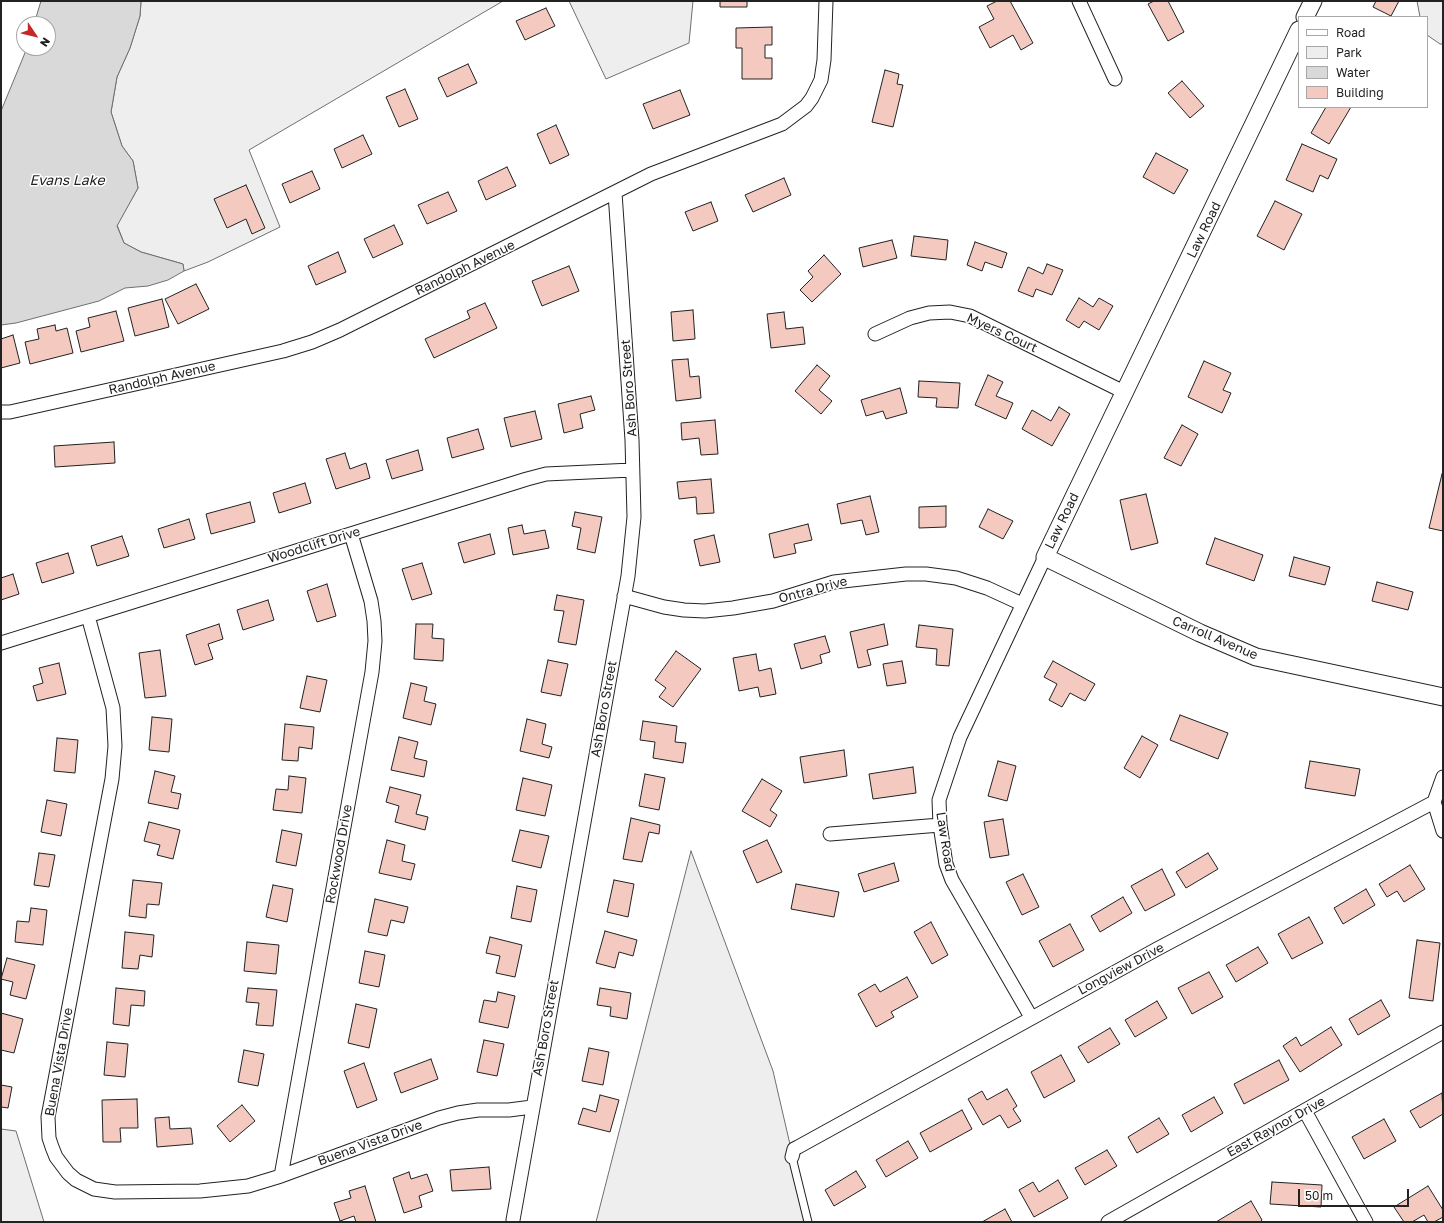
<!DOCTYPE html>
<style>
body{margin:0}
#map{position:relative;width:1444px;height:1223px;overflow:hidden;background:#fff;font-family:"Golos Text",sans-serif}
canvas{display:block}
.frame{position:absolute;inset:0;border:2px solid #222;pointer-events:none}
.legend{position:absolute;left:1298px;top:16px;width:130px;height:92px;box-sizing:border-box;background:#fff;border:1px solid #a7a7a7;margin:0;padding:5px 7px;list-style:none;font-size:12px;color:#222}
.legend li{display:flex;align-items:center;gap:8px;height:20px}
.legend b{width:20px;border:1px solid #a7a7a7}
.north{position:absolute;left:16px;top:16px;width:40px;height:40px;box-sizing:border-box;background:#fff;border:1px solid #a7a7a7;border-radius:50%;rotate:125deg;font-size:11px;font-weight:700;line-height:16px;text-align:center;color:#222}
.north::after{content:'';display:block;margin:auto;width:14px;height:18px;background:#c62828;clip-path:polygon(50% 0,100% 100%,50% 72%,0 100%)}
.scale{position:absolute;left:1298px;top:1189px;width:111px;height:18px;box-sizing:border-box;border:2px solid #222;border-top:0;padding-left:5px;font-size:12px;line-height:14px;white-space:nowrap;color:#222;-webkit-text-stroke:3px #fff;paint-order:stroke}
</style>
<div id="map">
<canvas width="1444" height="1223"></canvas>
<div class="frame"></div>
<ul class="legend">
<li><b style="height:5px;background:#fff"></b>Road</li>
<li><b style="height:11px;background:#eee"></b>Park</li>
<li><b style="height:11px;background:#d9d9d9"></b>Water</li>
<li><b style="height:11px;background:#f3c9c0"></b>Building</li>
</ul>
<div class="north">N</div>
<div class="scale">50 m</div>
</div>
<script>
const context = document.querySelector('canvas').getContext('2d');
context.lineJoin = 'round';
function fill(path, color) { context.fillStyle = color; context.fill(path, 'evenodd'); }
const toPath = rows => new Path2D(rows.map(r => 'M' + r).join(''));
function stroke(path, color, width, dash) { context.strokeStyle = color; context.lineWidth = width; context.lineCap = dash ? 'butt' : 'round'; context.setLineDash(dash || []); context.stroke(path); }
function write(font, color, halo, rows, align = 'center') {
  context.font = font + ' "Golos Text",sans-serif'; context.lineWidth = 3; context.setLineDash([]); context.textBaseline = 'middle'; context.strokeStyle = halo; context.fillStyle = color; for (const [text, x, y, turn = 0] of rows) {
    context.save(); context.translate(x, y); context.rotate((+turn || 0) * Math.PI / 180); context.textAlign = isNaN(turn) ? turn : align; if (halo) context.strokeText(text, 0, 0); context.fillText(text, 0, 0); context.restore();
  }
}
const green = toPath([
 [141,1,503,1,249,150,280,227,208,262,184,271,183,264,141,252,124,243,117,225,138,188,133,161,122,146,111,112,117,77,130,48,140,16,141,1],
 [569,1,693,1,689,43,606,79,569,1],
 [1417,1,1443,1,1443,44,1440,44,1427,35,1427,17,1420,17,1417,1],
 [691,851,773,1071,808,1222,593,1222,596,1222,691,851],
 [1,1129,16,1131,44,1222,1,1222,1,1129]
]);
fill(green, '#eee');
stroke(green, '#6f6f6f', 1);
const water = toPath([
 [41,1,141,1,140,16,130,48,117,77,111,112,122,146,133,161,138,188,117,226,124,243,141,252,183,264,184,271,168,280,148,286,125,288,99,301,16,323,1,325,1,111,27,48,48,48,48,24,34,24,41,1]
]);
fill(water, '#d9d9d9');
stroke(water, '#6f6f6f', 1);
const building = toPath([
 [720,1,747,1,747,7,720,7,720,1],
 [997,1,1010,1,1033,43,1021,50,1013,35,990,48,979,27,994,19,987,6,997,1],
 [1154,1,1168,1,1184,32,1168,41,1148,4,1154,1],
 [1376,1,1399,1,1391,16,1373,7,1376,1],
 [546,8,555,26,525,40,516,21,546,8],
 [772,27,772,45,765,45,765,58,772,58,772,79,742,79,742,48,736,48,736,28,772,27],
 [468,64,477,83,447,97,438,78,468,64],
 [885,70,899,74,897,84,903,85,893,127,872,122,885,70],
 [1182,81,1204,106,1190,118,1168,93,1182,81],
 [405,89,418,119,399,127,386,97,405,89],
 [680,90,690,115,653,129,643,104,680,90],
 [1326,107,1351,107,1329,144,1311,133,1326,107],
 [556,125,569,155,550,164,537,134,556,125],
 [363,135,372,154,342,168,334,149,363,135],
 [1302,144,1337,159,1328,179,1320,175,1313,192,1286,180,1302,144],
 [1156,153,1188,170,1174,194,1143,177,1156,153],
 [507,167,516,186,486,200,478,181,507,167],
 [312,171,320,189,290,203,282,184,312,171],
 [784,178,791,195,753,212,745,195,784,178],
 [246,185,265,228,252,234,246,219,227,228,214,199,246,185],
 [448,192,457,211,427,224,418,205,448,192],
 [1275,201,1302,214,1284,250,1257,236,1275,201],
 [711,202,718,221,693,231,685,212,711,202],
 [394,225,403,244,373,258,364,239,394,225],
 [914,236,948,240,946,260,911,256,914,236],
 [892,240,897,258,863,267,859,248,892,240],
 [975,242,1007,253,1002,268,985,262,982,271,967,265,975,242],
 [338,252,346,272,316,285,308,266,338,252],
 [824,255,841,274,812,302,800,290,813,277,808,271,824,255],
 [1047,264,1063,270,1052,295,1036,289,1033,297,1018,291,1028,267,1043,274,1047,264],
 [569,266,579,291,542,306,532,281,569,266],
 [196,284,209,309,178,324,165,299,196,284],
 [1079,298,1093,307,1099,298,1113,306,1099,330,1084,321,1079,328,1066,320,1079,298],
 [162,299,169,327,135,336,128,308,162,299],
 [485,303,497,328,434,358,425,339,470,318,467,311,485,303],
 [693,310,695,339,673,341,671,312,693,310],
 [116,311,124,341,81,352,76,331,90,327,88,318,116,311],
 [784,312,786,329,803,327,805,344,771,348,767,314,784,312],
 [55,325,56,331,67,328,73,353,30,364,25,342,39,339,37,329,55,325],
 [13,335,20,363,1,368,1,339,13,335],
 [688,359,690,377,699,376,701,398,676,401,672,360,688,359],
 [1204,361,1231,373,1223,390,1231,393,1222,413,1188,397,1204,361],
 [817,365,830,376,819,390,832,401,821,414,795,391,817,365],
 [988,375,1003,382,996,396,1013,403,1006,419,975,405,988,375],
 [919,381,960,383,958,408,936,407,937,398,918,397,919,381],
 [900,388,907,413,886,419,883,411,866,416,861,400,900,388],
 [591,396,595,410,580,414,583,428,564,433,558,404,591,396],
 [1059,407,1070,414,1052,446,1022,429,1032,410,1051,421,1059,407],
 [535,411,542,439,511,447,504,418,535,411],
 [715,420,718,454,701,455,699,438,682,440,681,423,715,420],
 [1182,425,1198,434,1181,466,1164,458,1182,425],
 [478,429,484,449,452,458,447,438,478,429],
 [114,442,115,463,55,467,54,446,114,442],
 [418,450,423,470,392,479,386,460,418,450],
 [345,453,350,469,366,463,370,478,336,489,326,459,345,453],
 [1442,474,1443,474,1443,531,1429,528,1442,474],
 [711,479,714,513,697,514,696,497,679,499,677,482,711,479],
 [305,483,311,503,279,513,273,493,305,483],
 [1146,494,1158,543,1131,550,1120,500,1146,494],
 [870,496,879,532,866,535,862,520,841,524,837,504,870,496],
 [250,502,255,522,211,534,206,514,250,502],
 [946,506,946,527,919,528,919,507,946,506],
 [988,509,1013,521,1003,539,979,527,988,509],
 [575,512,602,517,595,553,577,549,581,528,572,526,575,512],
 [189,519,195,539,164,548,158,529,189,519],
 [808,524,812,540,794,544,796,553,774,558,769,534,808,524],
 [522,525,524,534,545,530,549,548,513,555,508,528,522,525],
 [490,534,495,554,464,563,458,543,490,534],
 [714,535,720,562,700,566,694,540,714,535],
 [122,536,129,556,97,566,91,546,122,536],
 [1215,538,1263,555,1254,581,1206,564,1215,538],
 [68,553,74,573,42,583,36,563,68,553],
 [1294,557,1330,567,1325,585,1289,576,1294,557],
 [422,563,432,594,412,600,402,569,422,563],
 [13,574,19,594,1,600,1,578,13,574],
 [1377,582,1413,592,1408,610,1372,601,1377,582],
 [327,584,336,616,317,622,307,591,327,584],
 [557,595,584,600,576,645,558,642,564,611,554,610,557,595],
 [268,600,274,620,243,630,237,610,268,600],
 [219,624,223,639,208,644,213,659,195,665,186,635,219,624],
 [416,624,433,624,432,638,444,639,443,661,414,659,416,624],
 [884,624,888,645,867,650,871,665,858,668,850,632,884,624],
 [919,625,953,629,949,666,936,665,937,649,916,647,919,625],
 [825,636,830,652,820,655,822,663,801,669,794,644,825,636],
 [160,650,166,696,145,698,139,653,160,650],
 [676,651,701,669,673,707,659,697,666,688,655,680,676,651],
 [756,654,759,671,771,668,776,694,760,697,758,687,739,691,733,658,756,654],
 [548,660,568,664,561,696,541,692,548,660],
 [902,661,906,683,887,686,883,664,902,661],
 [1053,661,1095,684,1085,701,1070,693,1062,707,1049,700,1057,684,1044,677,1053,661],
 [59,663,66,694,37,701,33,686,43,683,39,668,59,663],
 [307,676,327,680,320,712,300,708,307,676],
 [411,683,427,687,424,701,436,704,431,725,403,718,411,683],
 [1180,715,1228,733,1218,759,1170,740,1180,715],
 [152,717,172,719,169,752,149,750,152,717],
 [527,719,546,724,542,744,552,747,549,758,520,751,527,719],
 [643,721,677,726,675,742,686,743,683,763,653,758,655,742,640,740,643,721],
 [285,724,314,727,312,749,299,747,298,761,282,760,285,724],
 [1142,736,1158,745,1140,778,1124,768,1142,736],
 [399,737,418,742,414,758,427,761,424,777,391,770,399,737],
 [57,738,78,740,75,773,54,771,57,738],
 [844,750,847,776,804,783,800,757,844,750],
 [998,761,1016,766,1007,801,988,796,998,761],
 [1310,761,1360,769,1355,796,1305,788,1310,761],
 [913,767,916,793,873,799,869,774,913,767],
 [155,771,175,776,171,792,181,794,178,809,148,803,155,771],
 [645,774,665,778,659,810,639,806,645,774],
 [289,776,306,778,302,813,273,810,276,789,288,790,289,776],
 [523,778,552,785,545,816,516,810,523,778],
 [762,779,782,791,770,810,777,815,770,827,742,811,762,779],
 [390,787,421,795,416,814,428,817,425,830,395,822,399,806,386,802,390,787],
 [47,800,67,804,61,836,41,832,47,800],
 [631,818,660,825,659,834,649,832,642,862,623,859,631,818],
 [1003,819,1009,855,990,858,984,822,1003,819],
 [149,822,180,830,173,859,157,855,160,845,144,841,149,822],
 [282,830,302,834,296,866,276,862,282,830],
 [520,830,549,836,541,868,512,861,520,830],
 [387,840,405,845,402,861,415,864,411,880,379,873,387,840],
 [767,840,782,872,757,883,743,851,767,840],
 [39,853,55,855,49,887,34,885,39,853],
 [1208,853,1218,869,1186,888,1176,872,1208,853],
 [894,863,899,881,864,892,858,874,894,863],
 [1410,865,1425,889,1404,902,1397,891,1387,897,1379,884,1410,865],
 [1162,869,1175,895,1145,911,1131,886,1162,869],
 [1023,874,1039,907,1022,915,1006,882,1023,874],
 [133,880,162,883,159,905,147,904,146,918,129,916,133,880],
 [614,880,634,884,628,917,607,912,614,880],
 [796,884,839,892,834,917,791,909,796,884],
 [273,885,293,889,287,922,266,917,273,885],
 [517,886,537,890,531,922,511,918,517,886],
 [1366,889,1375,905,1343,924,1334,908,1366,889],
 [1123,897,1132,913,1100,932,1091,916,1123,897],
 [375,899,408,907,404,923,391,920,387,936,368,932,375,899],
 [31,908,47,910,43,945,15,942,17,921,29,922,31,908],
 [1309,917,1323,943,1292,959,1278,934,1309,917],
 [931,922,948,955,932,964,914,932,931,922],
 [1070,924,1084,950,1053,967,1039,941,1070,924],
 [605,931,637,940,633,956,619,952,615,968,596,963,605,931],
 [125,932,154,935,152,957,140,955,138,969,122,968,125,932],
 [490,937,522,945,515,977,496,973,500,956,486,953,490,937],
 [1417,940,1440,943,1433,1001,1409,998,1417,940],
 [247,942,279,945,276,974,244,971,247,942],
 [1258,947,1268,963,1236,982,1226,965,1258,947],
 [365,951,385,955,379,987,359,983,365,951],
 [7,958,35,965,26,999,10,995,13,982,1,979,7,958],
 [1209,972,1223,997,1192,1014,1178,988,1209,972],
 [907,977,918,997,891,1012,894,1017,876,1027,858,994,875,984,880,992,907,977],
 [116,988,145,991,144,1006,131,1005,129,1026,113,1024,116,988],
 [248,988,277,990,273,1026,256,1025,259,1003,246,1002,248,988],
 [600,988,631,993,627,1019,610,1016,611,1007,597,1005,600,988],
 [498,992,515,996,508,1028,479,1022,484,1000,496,1002,498,992],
 [1381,1000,1390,1016,1358,1035,1349,1019,1381,1000],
 [1157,1001,1167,1018,1135,1037,1125,1020,1157,1001],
 [356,1004,377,1009,369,1048,348,1043,356,1004],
 [1,1013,23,1019,14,1053,1,1050,1,1013],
 [1331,1027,1342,1045,1300,1072,1283,1046,1296,1037,1301,1046,1331,1027],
 [1110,1028,1120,1044,1088,1063,1078,1047,1110,1028],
 [484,1040,504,1044,497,1076,477,1072,484,1040],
 [107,1042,128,1044,125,1077,104,1075,107,1042],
 [589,1048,609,1052,603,1085,582,1081,589,1048],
 [244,1050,264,1054,258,1086,238,1082,244,1050],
 [1061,1055,1075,1081,1044,1098,1031,1072,1061,1055],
 [431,1059,438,1079,401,1093,394,1073,431,1059],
 [1279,1060,1289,1080,1244,1104,1234,1084,1279,1060],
 [364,1063,377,1100,357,1108,344,1071,364,1063],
 [1,1085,12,1087,8,1108,1,1107,1,1085],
 [1007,1089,1017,1106,1013,1109,1021,1121,1008,1128,1000,1115,983,1125,968,1099,982,1091,987,1100,1007,1089],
 [1442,1093,1443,1114,1420,1128,1410,1111,1442,1093],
 [600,1095,619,1100,610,1132,578,1124,583,1108,596,1112,600,1095],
 [1214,1097,1223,1113,1191,1132,1182,1115,1214,1097],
 [137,1099,138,1128,120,1128,121,1142,103,1142,102,1100,137,1099],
 [242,1105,255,1121,230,1142,217,1126,242,1105],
 [962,1110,972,1129,930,1152,920,1133,962,1110],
 [169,1117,170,1129,191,1128,193,1144,157,1147,155,1118,169,1117],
 [1159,1118,1169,1134,1137,1153,1128,1137,1159,1118],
 [1384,1119,1396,1141,1364,1159,1352,1137,1384,1119],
 [908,1141,918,1158,886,1177,876,1160,908,1141],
 [1107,1150,1117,1166,1085,1185,1075,1168,1107,1150],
 [489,1167,491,1189,452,1191,450,1170,489,1167],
 [856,1171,866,1187,834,1206,825,1190,856,1171],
 [409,1172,411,1179,427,1174,433,1191,419,1196,422,1207,404,1213,393,1178,409,1172],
 [1058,1180,1068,1198,1034,1217,1019,1190,1033,1182,1039,1192,1058,1180],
 [1272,1182,1322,1185,1321,1207,1270,1204,1272,1182],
 [365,1186,376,1222,356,1222,354,1216,340,1221,334,1203,351,1198,349,1191,365,1186],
 [1428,1186,1443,1210,1443,1217,1434,1222,1428,1222,1424,1215,1412,1222,1404,1222,1394,1207,1428,1186],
 [1251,1201,1262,1220,1260,1222,1216,1222,1251,1201],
 [1005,1209,1012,1222,982,1222,1005,1209]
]);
fill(building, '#f3c9c0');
stroke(building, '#222', 1);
const service = toPath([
 [792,1157,808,1222]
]);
const minor = toPath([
 [1079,1,1115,79],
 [875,334,910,318,929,313,950,312,970,316,1124,392],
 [1,412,10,412,283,351,312,342,340,330,651,174,782,124,806,106,812,98,821,80,824,60,826,1],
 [624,596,664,607,684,610,705,611,733,608,773,601,834,582,906,574,926,574,956,578,987,588,1022,604],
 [88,616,113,708,115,746,112,779,48,1117,49,1138,52,1147,56,1157,68,1173,76,1180,94,1189,115,1192,200,1191,248,1186,281,1176,439,1118,458,1113,478,1110,509,1110,532,1107],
 [1,643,527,479,546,474,632,470],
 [1434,802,1443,831],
 [830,834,940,825],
 [1031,1017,952,880,946,864,940,825,939,800,960,737,1045,557],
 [1305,1111,1366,1222],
 [792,1157,794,1149,798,1147,1157,949,1434,802,1443,777],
 [281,1176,372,672,375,641,374,621,371,601,351,534],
 [513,1220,628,576,634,517,632,440,615,193],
 [1108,1222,1443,1032]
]);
const tertiary = toPath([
 [1305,17,1313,1],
 [1299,30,1045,557,1200,633,1256,657,1443,697]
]);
stroke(service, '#222', 9);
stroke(minor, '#222', 15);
stroke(tertiary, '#222', 19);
stroke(service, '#fff', 7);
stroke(minor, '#fff', 13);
stroke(tertiary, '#fff', 17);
write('13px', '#222', '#fff', [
 ["Law Road",1204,230,-64],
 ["Randolph Avenue",465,268,-26],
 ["Myers Court",1002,333,25],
 ["Randolph Avenue",162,378,-13],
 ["Ash Boro Street",629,388,-94],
 ["Law Road",1062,521,-64],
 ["Woodclift Drive",314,545,-17],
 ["Ontra Drive",813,590,-15],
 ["Carroll Avenue",1215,638,23],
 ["Ash Boro Street",604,709,-80],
 ["Law Road",945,842,81],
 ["Rockwood Drive",339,854,-80],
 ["Longview Drive",1121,969,-28],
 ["Ash Boro Street",546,1028,-80],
 ["Buena Vista Drive",59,1062,-80],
 ["East Raynor Drive",1276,1127,-29],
 ["Buena Vista Drive",370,1143,-20]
]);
write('italic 14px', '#222', '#fff', [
 ["Evans Lake",67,181]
]);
</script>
